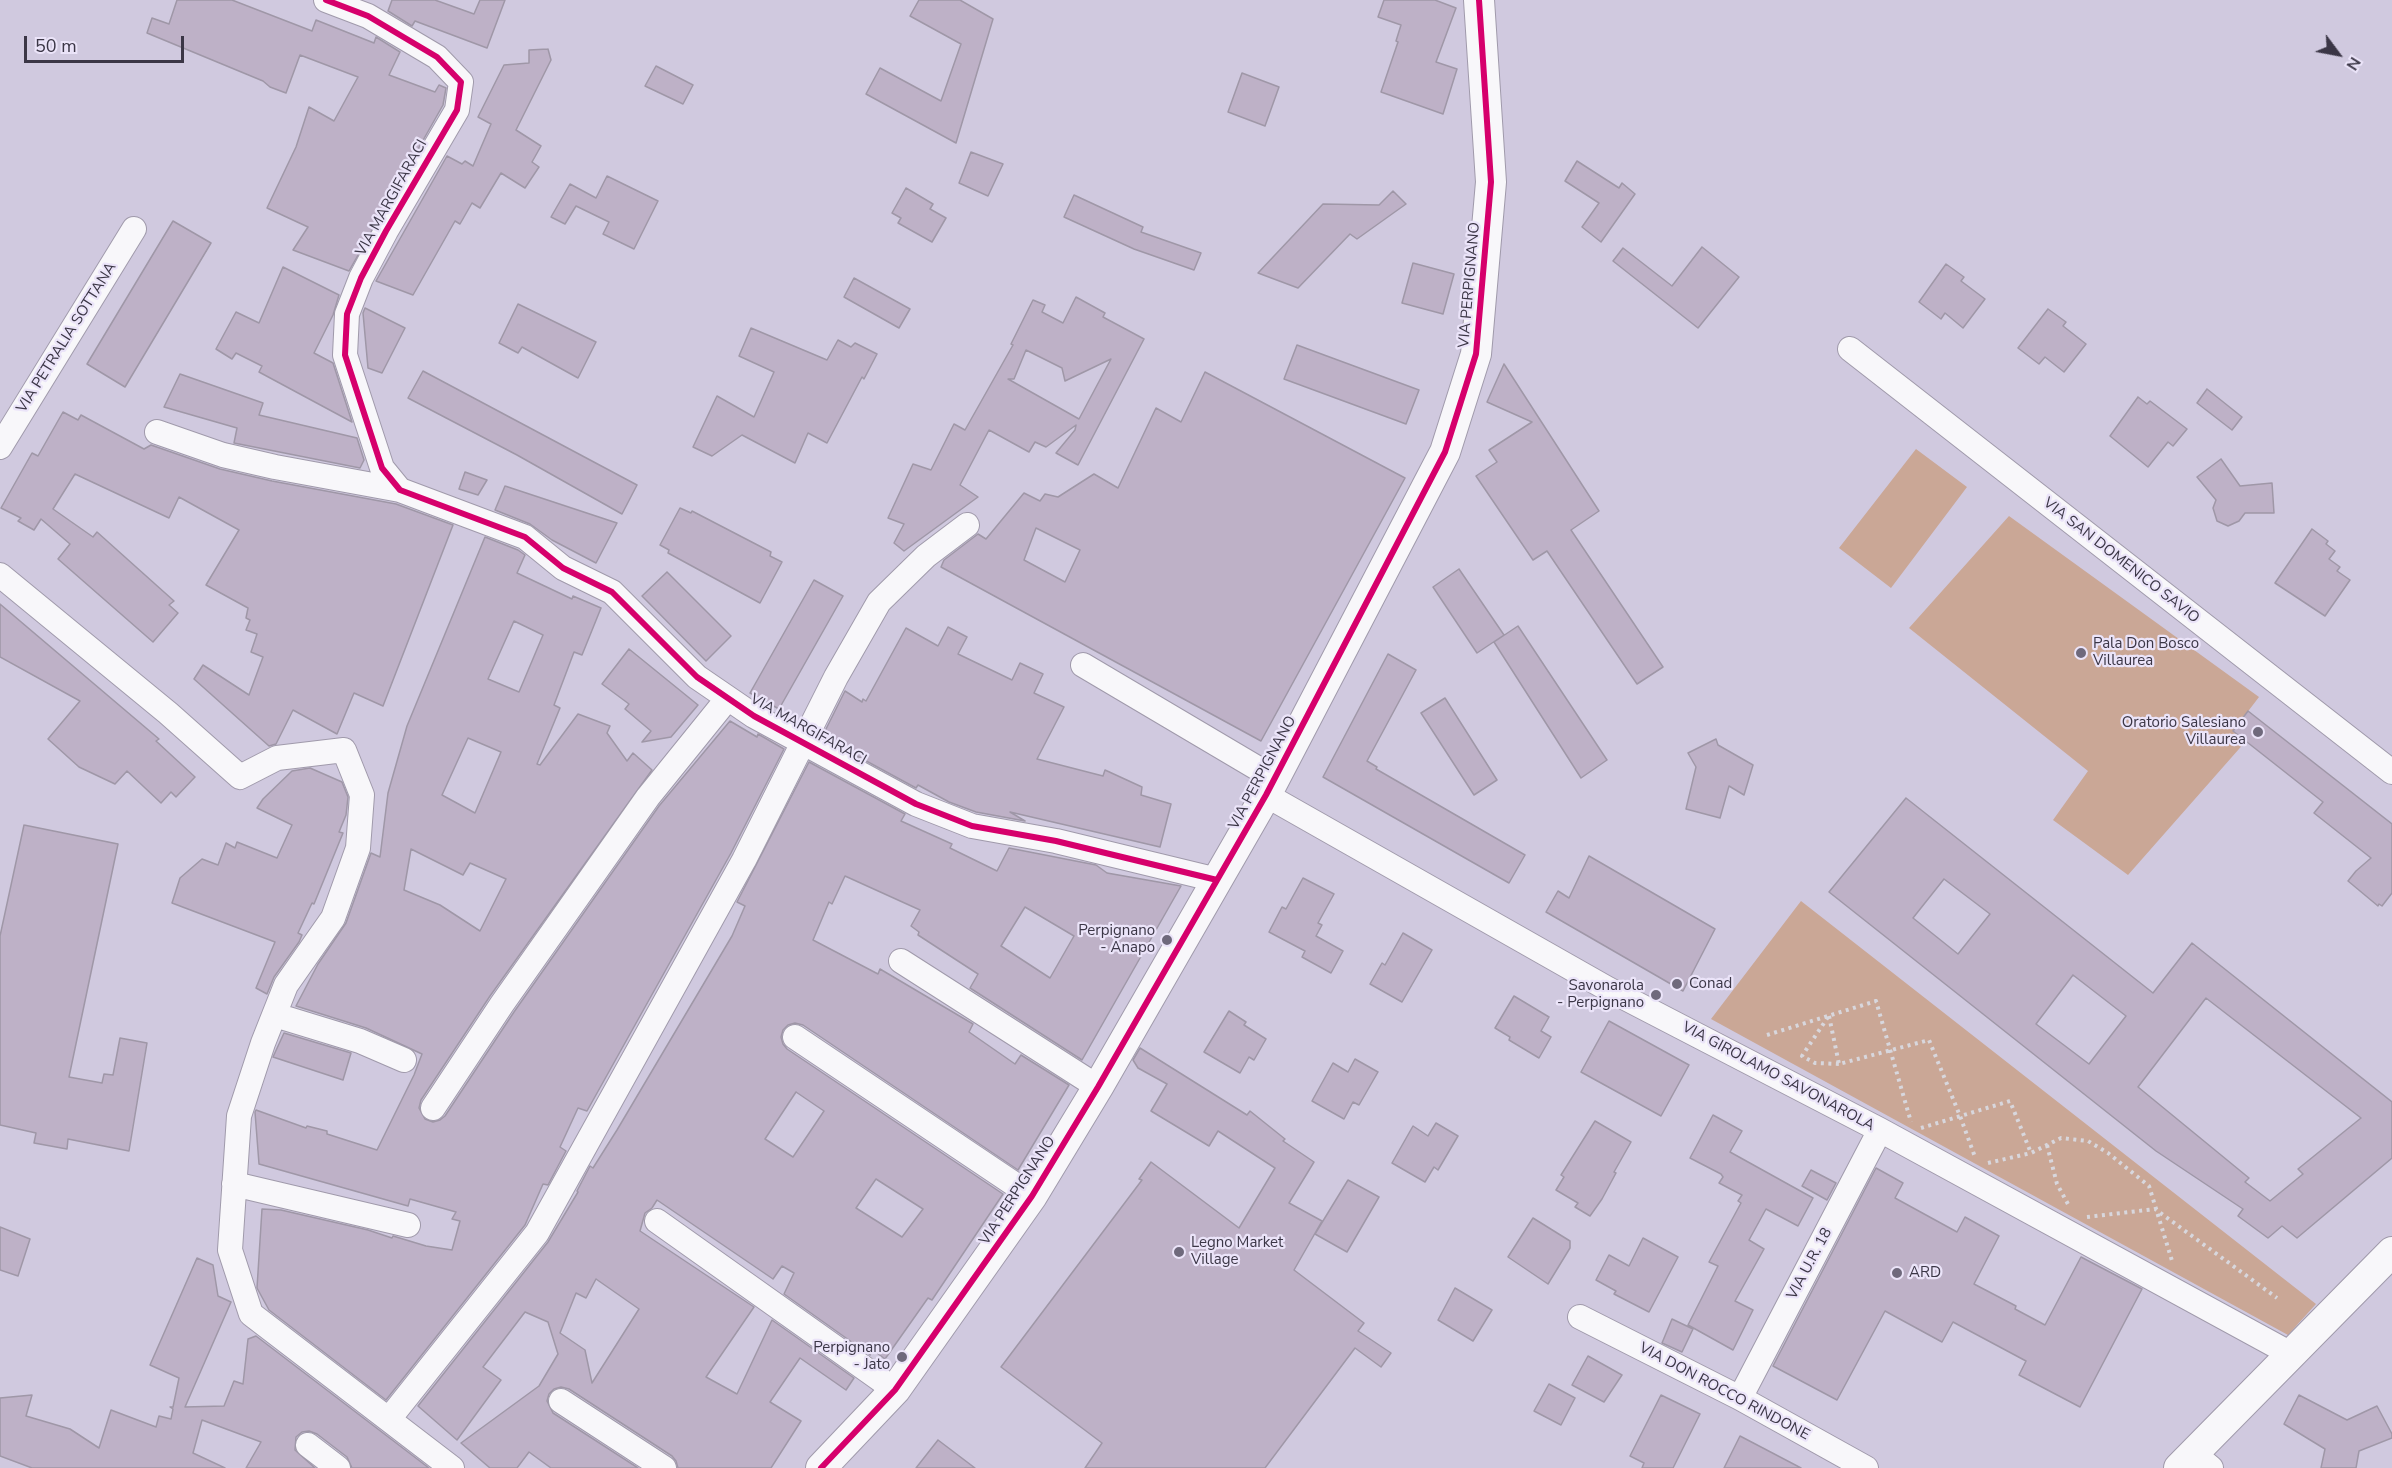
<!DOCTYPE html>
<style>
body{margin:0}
#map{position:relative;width:2392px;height:1468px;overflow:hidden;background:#d0c9df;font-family:"Nunito Sans",sans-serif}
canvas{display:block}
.north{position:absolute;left:2308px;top:24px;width:60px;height:60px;-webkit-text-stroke:4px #ebe4f9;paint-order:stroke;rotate:122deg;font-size:16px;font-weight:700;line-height:24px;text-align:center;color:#3b3646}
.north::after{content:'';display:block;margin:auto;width:21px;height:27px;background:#3b3646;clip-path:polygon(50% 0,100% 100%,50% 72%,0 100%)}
.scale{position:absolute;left:24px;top:36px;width:160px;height:27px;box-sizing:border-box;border:3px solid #3b3646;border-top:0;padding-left:8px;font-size:18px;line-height:21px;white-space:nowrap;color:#3b3646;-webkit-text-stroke:4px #ebe4f9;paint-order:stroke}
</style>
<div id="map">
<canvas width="2392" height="1468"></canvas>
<div class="north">N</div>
<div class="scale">50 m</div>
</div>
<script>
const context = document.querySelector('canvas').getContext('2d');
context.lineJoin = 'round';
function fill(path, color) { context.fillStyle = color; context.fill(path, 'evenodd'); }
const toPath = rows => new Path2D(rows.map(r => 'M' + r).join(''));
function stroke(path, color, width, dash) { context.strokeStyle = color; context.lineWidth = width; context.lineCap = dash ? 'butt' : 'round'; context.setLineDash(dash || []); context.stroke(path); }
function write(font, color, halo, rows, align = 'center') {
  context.font = font + ' "Nunito Sans",sans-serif'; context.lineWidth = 4.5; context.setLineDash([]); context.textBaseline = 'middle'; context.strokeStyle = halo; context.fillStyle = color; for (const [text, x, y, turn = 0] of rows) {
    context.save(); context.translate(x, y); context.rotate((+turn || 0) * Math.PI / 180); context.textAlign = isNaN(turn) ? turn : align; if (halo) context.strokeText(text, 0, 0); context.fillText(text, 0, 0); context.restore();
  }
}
fill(toPath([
 [1916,449,1967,487,1891,588,1839,548],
 [2009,516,2259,697,2233,731,2246,741,2128,875,2053,820,2088,771,1909,628],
 [1801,901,2316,1304,2288,1335,1711,1019]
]), '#caa796');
const building = toPath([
 [177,0,232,0,312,31,316,20,374,43,376,37,400,52,389,75,435,92,439,85,446,88,443,105,349,271,293,250,308,227,267,208,296,147,309,107,334,121,358,77,300,55,286,93,270,87,263,81,147,33,152,18,169,24,177,0],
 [392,0,435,0,474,14,480,0,505,0,487,48,415,21,412,26,388,11,392,0],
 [919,0,960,0,993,19,956,143,866,94,880,68,941,101,961,44,910,16,919,0],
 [1384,0,1435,0,1456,8,1436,62,1457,69,1443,114,1381,92,1398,42,1396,41,1401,25,1378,17,1384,0],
 [548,49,551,60,516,130,541,146,532,162,539,167,525,188,501,173,480,208,472,203,460,224,455,221,413,295,376,281,447,156,462,164,465,161,473,166,491,124,478,117,504,65,529,63,529,50,548,49],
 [656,66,693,85,683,104,645,86,656,66],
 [1242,73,1279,87,1265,126,1228,112,1242,73],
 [971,152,1003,164,988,196,959,183,971,152],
 [1577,161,1619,188,1622,183,1635,194,1601,242,1582,227,1599,203,1565,181,1577,161],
 [607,176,658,201,634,249,603,234,609,222,576,206,565,224,551,217,570,184,596,198,607,176],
 [906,188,933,204,930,209,946,218,932,242,898,223,901,218,892,213,906,188],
 [1393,191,1406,204,1357,239,1350,234,1298,288,1258,273,1323,204,1379,205,1393,191],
 [1074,195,1143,227,1141,232,1201,253,1194,270,1134,249,1064,217,1074,195],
 [173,221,211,243,125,387,87,364,173,221],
 [1702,247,1739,277,1698,328,1613,261,1623,248,1672,286,1702,247],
 [1413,263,1454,274,1443,314,1402,303,1413,263],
 [1946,264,1964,277,1961,281,1985,299,1963,328,1945,313,1941,319,1919,302,1946,264],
 [283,267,339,295,333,315,314,353,333,363,352,422,259,372,262,366,236,353,232,359,216,349,236,312,259,323,283,267],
 [854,278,910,309,899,328,844,297,854,278],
 [1076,297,1105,313,1103,317,1144,339,1078,465,1056,453,1075,430,1076,425,1046,447,1035,442,1029,452,989,430,960,485,978,497,904,551,894,543,904,524,888,518,913,464,931,470,954,424,965,430,1013,345,1011,344,1033,300,1045,305,1042,312,1063,323,1076,297],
 [1026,350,1062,368,1065,381,1111,359,1079,419,1008,379,1014,379,1026,350],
 [518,304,596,342,578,378,522,347,518,353,499,343,518,304],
 [365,308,405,328,382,373,368,368,363,313,365,308],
 [2048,309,2066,322,2063,326,2086,344,2064,372,2045,357,2039,364,2018,348,2048,309],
 [751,328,827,360,838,340,851,347,855,343,877,354,864,379,862,377,827,443,808,433,795,463,742,435,712,456,693,447,717,396,754,417,774,372,739,356,751,328],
 [1297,345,1419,390,1406,424,1284,379,1297,345],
 [1504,364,1599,511,1571,530,1663,667,1637,684,1547,551,1533,560,1476,476,1497,462,1489,450,1532,422,1487,402,1504,364],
 [423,371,637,485,622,514,517,455,408,398,423,371],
 [1205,372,1405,478,1261,741,941,567,944,560,978,534,986,539,1024,493,1040,501,1045,494,1058,497,1094,474,1118,488,1156,408,1181,422,1205,372],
 [1036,528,1080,550,1065,582,1024,560,1036,528],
 [180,374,263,403,259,415,357,438,364,460,360,468,234,443,237,428,164,407,180,374],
 [2207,389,2242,417,2232,430,2197,403,2207,389],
 [2138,397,2147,404,2150,401,2187,429,2173,446,2168,442,2148,467,2110,436,2138,397],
 [63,412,78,420,81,415,144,449,151,445,220,469,272,481,396,504,453,525,383,706,354,693,337,734,293,710,276,744,269,746,194,679,203,665,249,695,263,657,251,652,257,634,246,630,250,620,246,618,248,608,206,585,239,530,179,497,169,518,75,474,53,509,93,537,97,532,174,601,169,605,178,613,153,642,58,559,70,544,41,519,34,530,18,521,21,518,1,508,32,453,38,456,63,412],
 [2221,459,2240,486,2272,483,2274,513,2245,513,2239,521,2228,526,2217,521,2213,508,2216,500,2197,477,2221,459],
 [465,472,487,480,478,495,459,489,465,472],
 [505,486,617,523,596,563,552,540,530,524,495,510,505,486],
 [680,508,691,513,692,511,771,552,770,556,782,562,760,603,668,553,669,550,660,545,680,508],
 [2312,529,2328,541,2326,544,2335,551,2329,559,2340,567,2337,571,2350,580,2325,616,2275,583,2312,529],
 [485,537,518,550,525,555,517,573,572,599,573,596,601,608,582,655,574,652,554,705,560,708,537,764,540,765,578,714,610,726,607,733,627,761,633,753,652,770,490,996,421,1100,419,1108,425,1119,433,1122,440,1120,445,1116,514,1012,659,806,730,721,757,737,758,734,784,749,731,853,587,1111,578,1108,560,1147,566,1151,548,1185,543,1184,525,1225,386,1400,269,1310,257,1288,262,1209,281,1210,368,1230,392,1238,393,1236,426,1246,452,1250,460,1221,452,1219,456,1212,410,1199,408,1206,259,1164,255,1112,256,1110,306,1128,307,1126,327,1131,327,1134,377,1150,414,1075,422,1054,366,1028,296,1006,318,964,346,923,371,853,380,857,388,793,407,726,485,537],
 [514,621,543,635,519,692,488,679,514,621],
 [468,738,501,752,475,813,442,795,468,738],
 [411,849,463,875,470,863,506,879,480,931,440,905,404,890,411,849],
 [1459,569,1504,635,1477,653,1433,587,1459,569],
 [667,572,731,636,706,661,642,596,667,572],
 [814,580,843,596,779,709,750,693,814,580],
 [0,604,159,739,156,741,195,777,176,797,171,792,161,803,127,771,115,784,79,767,48,739,80,701,0,657,0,604],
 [1518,626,1607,760,1581,778,1494,642,1518,626],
 [948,627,967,637,958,654,1012,680,1020,663,1043,674,1034,693,1064,707,1037,759,1103,776,1105,770,1142,787,1141,795,1171,804,1160,847,1010,812,1025,821,976,812,949,802,918,785,916,788,822,737,845,691,862,702,863,699,866,701,906,628,938,646,948,627],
 [629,649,698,705,671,737,642,742,651,731,625,709,629,704,602,684,629,649],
 [1388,654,1416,670,1367,761,1377,767,1376,769,1525,855,1509,883,1323,777,1388,654],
 [1445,698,1497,780,1474,795,1421,713,1445,698],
 [2248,711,2392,824,2392,893,2382,906,2379,904,2378,906,2348,881,2356,871,2371,858,2314,813,2323,802,2233,731,2248,711],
 [1716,739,1718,745,1753,765,1744,795,1729,786,1720,818,1686,809,1696,767,1688,753,1716,739],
 [809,762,905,814,901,821,952,844,950,848,997,871,1009,848,1096,865,1107,873,1181,886,1082,1060,970,988,978,974,918,935,919,932,911,926,920,910,845,876,832,904,829,902,813,940,878,974,880,969,973,1024,969,1032,1015,1064,1021,1055,1069,1085,1018,1170,803,1025,795,1023,788,1025,783,1030,781,1037,783,1044,787,1049,1003,1194,932,1300,928,1298,885,1359,873,1350,870,1355,784,1294,794,1273,782,1266,773,1279,657,1200,652,1208,645,1213,640,1231,754,1307,706,1377,737,1394,772,1320,854,1378,846,1390,800,1358,770,1402,801,1421,771,1468,678,1468,676,1461,672,1456,569,1389,561,1387,554,1389,549,1394,547,1401,553,1413,638,1468,551,1468,529,1452,517,1468,490,1468,461,1443,539,1386,558,1354,548,1322,525,1312,483,1367,501,1380,457,1440,418,1406,548,1242,578,1192,577,1191,590,1166,593,1168,617,1130,732,936,745,906,737,902,809,762],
 [1025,907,1074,936,1050,978,1001,946,1025,907],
 [796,1092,824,1111,793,1157,765,1139,796,1092],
 [876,1179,923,1209,902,1237,856,1208,876,1179],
 [596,1279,639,1309,592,1383,585,1350,560,1333,576,1293,586,1298,596,1279],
 [310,768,342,782,348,797,346,815,339,832,343,833,314,904,312,903,298,933,302,935,299,942,274,977,267,994,256,988,275,942,172,903,180,878,202,859,218,865,226,843,235,848,237,842,277,858,292,825,257,808,263,799,292,771,310,768],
 [1906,798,2153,993,2192,943,2392,1102,2392,1158,2297,1238,2282,1226,2268,1238,2238,1216,2243,1209,2156,1151,1829,892,1906,798],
 [1944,879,1990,914,1958,954,1913,918,1944,879],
 [2073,975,2126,1016,2089,1064,2036,1024,2073,975],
 [2206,998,2361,1118,2298,1169,2303,1174,2270,1201,2245,1182,2249,1178,2138,1087,2206,998],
 [24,825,118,844,69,1077,102,1083,104,1074,113,1075,120,1038,147,1043,129,1151,68,1139,67,1149,34,1143,36,1133,0,1125,0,936,24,825],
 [1589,856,1715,929,1683,991,1546,912,1558,891,1569,898,1589,856],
 [1303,878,1334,894,1318,923,1322,925,1316,936,1343,951,1331,973,1302,957,1305,951,1269,932,1282,907,1286,909,1303,878],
 [1403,933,1432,950,1402,1002,1370,984,1382,963,1385,965,1403,933],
 [1514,996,1549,1017,1541,1031,1551,1037,1539,1058,1509,1040,1510,1037,1495,1028,1514,996],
 [1229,1011,1246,1022,1244,1025,1266,1039,1254,1060,1249,1057,1240,1073,1204,1052,1229,1011],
 [1609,1021,1689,1065,1661,1116,1581,1072,1609,1021],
 [284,1033,351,1053,343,1080,273,1057,284,1033],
 [1140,1048,1247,1115,1250,1111,1285,1139,1283,1141,1314,1162,1289,1203,1322,1221,1294,1270,1364,1323,1358,1331,1391,1353,1381,1367,1355,1348,1265,1468,1085,1468,1102,1443,1001,1367,1142,1180,1139,1179,1151,1162,1239,1228,1275,1168,1218,1131,1209,1146,1151,1111,1167,1084,1138,1068,1133,1060,1140,1048],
 [1355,1059,1378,1072,1359,1105,1353,1102,1344,1119,1312,1101,1333,1063,1348,1072,1355,1059],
 [1713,1115,1742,1131,1730,1152,1813,1198,1798,1226,1766,1209,1749,1240,1764,1249,1735,1301,1753,1310,1733,1350,1688,1325,1718,1266,1709,1262,1741,1203,1738,1201,1742,1195,1719,1183,1723,1177,1721,1174,1690,1158,1713,1115],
 [1595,1121,1631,1142,1614,1172,1616,1173,1602,1199,1590,1216,1575,1207,1578,1203,1556,1190,1564,1177,1561,1175,1595,1121],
 [1436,1123,1458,1136,1438,1170,1434,1167,1425,1182,1392,1163,1413,1126,1428,1136,1436,1123],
 [1876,1168,1903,1183,1895,1198,1957,1232,1965,1217,1999,1236,1974,1284,2016,1306,2015,1309,2045,1325,2081,1257,2142,1289,2080,1407,2019,1375,2026,1361,1953,1322,1942,1342,1885,1311,1837,1400,1773,1366,1876,1168],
 [1811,1170,1836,1183,1827,1200,1802,1186,1811,1170],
 [1348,1180,1379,1197,1347,1252,1315,1234,1348,1180],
 [1533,1218,1570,1241,1570,1248,1548,1284,1508,1257,1533,1218],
 [0,1227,30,1239,18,1276,0,1270,0,1227],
 [1643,1238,1678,1257,1649,1312,1614,1294,1616,1291,1596,1280,1609,1255,1629,1266,1643,1238],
 [197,1258,213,1265,218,1296,231,1302,185,1407,224,1406,234,1381,243,1384,248,1339,256,1336,429,1468,352,1468,347,1457,317,1434,309,1431,302,1432,296,1437,295,1450,315,1468,246,1468,261,1442,202,1420,193,1453,225,1468,32,1468,0,1456,0,1398,32,1395,26,1416,70,1429,99,1448,111,1410,156,1427,159,1416,171,1419,173,1409,170,1407,173,1407,179,1378,150,1365,197,1258],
 [1455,1288,1492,1310,1473,1341,1438,1320,1455,1288],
 [1672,1319,1693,1329,1682,1352,1662,1343,1672,1319],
 [1588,1356,1622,1375,1604,1402,1572,1385,1588,1356],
 [1549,1384,1575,1398,1561,1425,1534,1411,1549,1384],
 [1661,1395,1700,1414,1673,1468,1642,1468,1644,1463,1630,1456,1661,1395],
 [2299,1395,2347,1420,2377,1406,2392,1434,2392,1438,2359,1451,2356,1468,2321,1468,2325,1449,2284,1424,2299,1395],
 [1740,1436,1801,1468,1724,1468,1740,1436],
 [938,1440,975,1468,916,1468,938,1440]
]);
fill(building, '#beb1c7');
stroke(building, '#9f97a7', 1.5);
const minor = toPath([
 [326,0,368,16,437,57,461,82,457,110,386,231,361,278,347,314,345,355,382,468,400,490,525,537,563,568,612,592,697,677,754,716,916,804,972,826,1056,841,1217,880],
 [1850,349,2392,772],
 [157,432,223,455,275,467,400,490],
 [0,447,134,229],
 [0,575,168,713,240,777,277,758,344,750,362,795,358,848,333,918,286,985,263,1043,239,1116,230,1250,251,1314,452,1468],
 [1083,665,1274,778],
 [1266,795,1608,989,1880,1130,2291,1354],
 [901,961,1098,1087],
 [275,1015,360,1041,404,1060],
 [795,1037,1032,1196],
 [433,1108,502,1004,648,797,728,698],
 [234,1184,408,1225],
 [657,1221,895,1390],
 [1580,1317,1740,1398,1866,1468],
 [1740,1398,1880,1130],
 [561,1401,664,1468],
 [389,1419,537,1233,744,860,836,677,879,602,926,556,967,525],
 [308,1445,338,1468],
 [2192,1452,2211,1468]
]);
const tertiary = toPath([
 [821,1468,895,1390,1032,1196,1098,1087,1266,795,1445,452,1476,354,1491,182,1479,0],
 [2179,1468,2392,1252]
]);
stroke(minor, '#a09aab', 26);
stroke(tertiary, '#a09aab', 32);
stroke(toPath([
 [1829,1016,1839,1064,1929,1040,1960,1116,1975,1157],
 [1828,1017,1802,1056,1815,1063,1839,1064],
 [1767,1035,1876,1001,1911,1122],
 [1921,1128,2010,1101,2031,1153,2061,1138,2088,1141,2108,1153,2149,1186,2173,1264],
 [2047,1145,2057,1184,2069,1206],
 [1988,1163,2031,1153],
 [2087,1217,2155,1209,2277,1298]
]), '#d8d7dd', 4, [3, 4.5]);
stroke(minor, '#f8f7fa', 24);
stroke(tertiary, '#f8f7fa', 30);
stroke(toPath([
 [326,0,368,16,437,57,461,82,457,110,386,231,361,278,347,314,345,355,382,468,400,490,525,537,563,568,612,592,697,677,754,716,916,804,972,826,1056,841,1217,880],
 [821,1468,895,1390,1032,1196,1098,1087,1266,795,1445,452,1476,354,1491,182,1479,0]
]), '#d6006c', 6);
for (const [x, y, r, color] of [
 [2081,653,6,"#6f697c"],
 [2258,732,6,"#6f697c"],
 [1167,940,6,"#6f697c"],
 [1677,984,6,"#6f697c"],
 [1656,995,6,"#6f697c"],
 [1179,1252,6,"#6f697c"],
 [1897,1273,6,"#6f697c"],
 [902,1357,6,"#6f697c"]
]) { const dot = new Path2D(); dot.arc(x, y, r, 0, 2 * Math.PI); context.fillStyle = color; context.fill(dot); stroke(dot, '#ebe4f9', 2); }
write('15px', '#3b3646', '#ebe4f9', [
 ["VIA MARGIFARACI",392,198,-61],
 ["VIA PERPIGNANO",1470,285,-85],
 ["VIA PETRALIA SOTTANA",67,338,-58],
 ["VIA SAN DOMENICO SAVIO",2121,561,38],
 ["VIA MARGIFARACI",808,730,29],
 ["VIA PERPIGNANO",1263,773,-62],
 ["VIA GIROLAMO SAVONAROLA",1778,1077,28],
 ["VIA PERPIGNANO",1018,1191,-57],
 ["VIA U.R. 18",1810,1264,-62],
 ["VIA DON ROCCO RINDONE",1724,1392,28]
]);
write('15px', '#3b3646', '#ebe4f9', [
 ["Pala Don Bosco",2093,644],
 ["Villaurea",2093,661],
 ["Oratorio Salesiano",2246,723,"right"],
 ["Villaurea",2246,740,"right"],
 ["Perpignano",1155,931,"right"],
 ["- Anapo",1155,948,"right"],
 ["Conad",1689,984],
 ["Savonarola",1644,986,"right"],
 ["- Perpignano",1644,1003,"right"],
 ["Legno Market",1191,1243],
 ["Village",1191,1260],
 ["ARD",1909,1273],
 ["Perpignano",890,1348,"right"],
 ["- Jato",890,1365,"right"]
], 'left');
</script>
